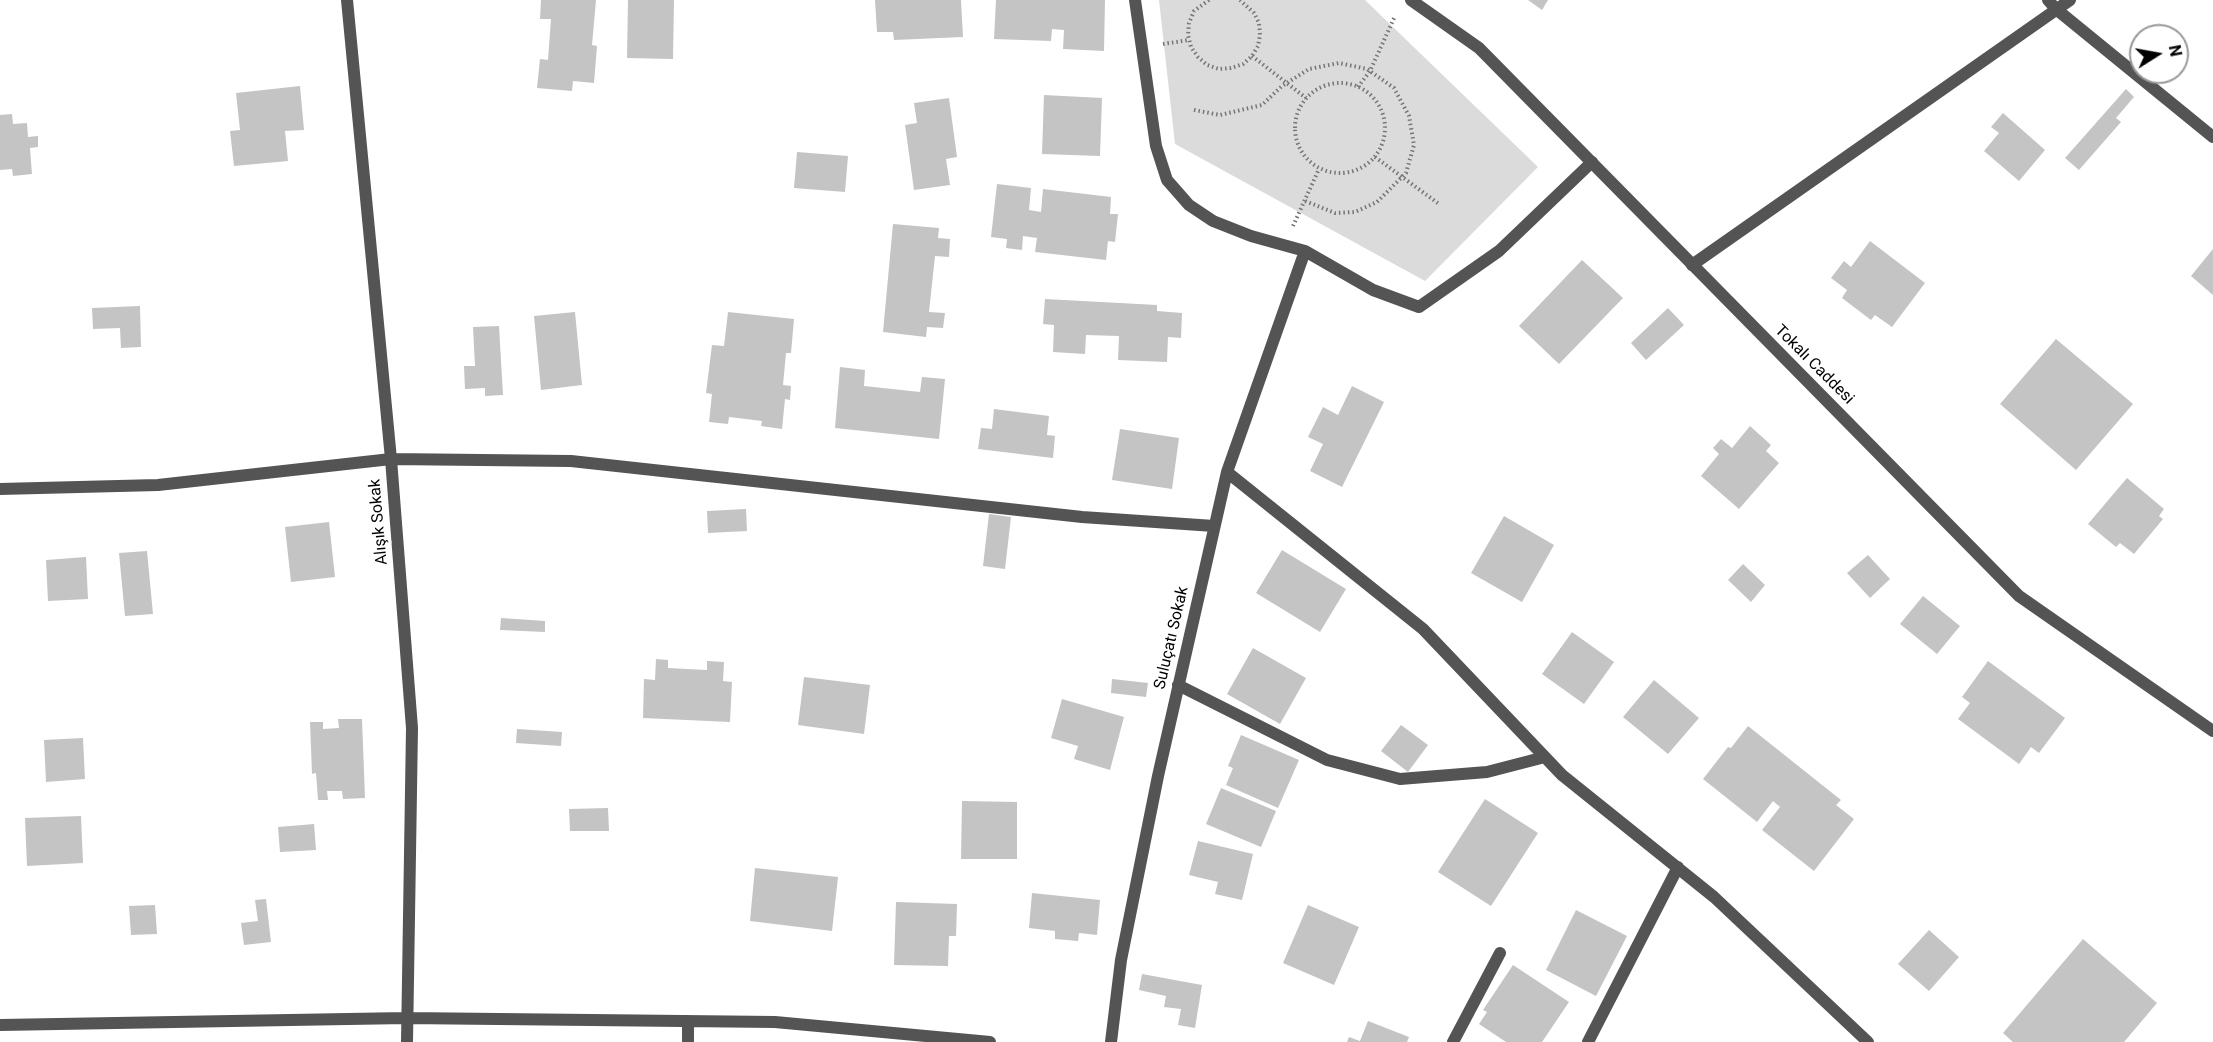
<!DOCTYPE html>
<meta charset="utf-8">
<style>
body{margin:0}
#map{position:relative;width:2213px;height:1042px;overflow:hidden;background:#fff;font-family:Roboto,sans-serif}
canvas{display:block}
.north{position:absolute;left:2129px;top:24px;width:60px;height:60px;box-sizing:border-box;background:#fff;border:2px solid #999;border-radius:50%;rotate:79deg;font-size:16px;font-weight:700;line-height:24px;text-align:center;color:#000}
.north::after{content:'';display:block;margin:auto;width:21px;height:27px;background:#000;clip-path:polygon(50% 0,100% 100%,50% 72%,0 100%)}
</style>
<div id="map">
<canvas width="2213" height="1042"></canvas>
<div class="north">N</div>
</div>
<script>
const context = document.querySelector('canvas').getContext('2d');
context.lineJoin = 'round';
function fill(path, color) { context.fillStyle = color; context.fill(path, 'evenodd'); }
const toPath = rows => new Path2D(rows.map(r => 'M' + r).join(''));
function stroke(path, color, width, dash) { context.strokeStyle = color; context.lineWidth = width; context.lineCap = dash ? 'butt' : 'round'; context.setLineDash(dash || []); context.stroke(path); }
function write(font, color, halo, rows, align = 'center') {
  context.font = font + ' Roboto,sans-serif'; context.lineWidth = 6; context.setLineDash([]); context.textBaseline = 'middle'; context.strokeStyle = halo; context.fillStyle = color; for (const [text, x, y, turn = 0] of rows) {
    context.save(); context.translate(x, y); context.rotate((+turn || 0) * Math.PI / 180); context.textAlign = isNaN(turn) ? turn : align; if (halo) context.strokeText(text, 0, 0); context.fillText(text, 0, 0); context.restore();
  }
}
fill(toPath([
 [1159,0,1365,0,1538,167,1425,281,1175,144]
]), '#dbdbdb');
fill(toPath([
 [541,0,596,0,592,45,597,46,594,83,573,81,572,91,537,88,540,59,548,60,551,19,540,19],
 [628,0,674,0,673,59,627,58],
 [875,0,961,0,963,37,894,40,893,32,877,32],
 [996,0,1105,0,1104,51,1063,49,1064,30,1052,29,1051,41,994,39],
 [1528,0,1548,0,1542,10],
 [300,86,304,130,285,131,288,161,234,166,230,131,240,130,236,93],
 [2126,89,2134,97,2116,118,2121,122,2079,170,2065,158],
 [1044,95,1102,98,1100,156,1042,154],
 [949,98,957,157,946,159,950,185,914,190,905,125,917,123,914,103],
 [2003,113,2045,150,2019,181,1984,151,1999,133,1991,127],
 [12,114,13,124,27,123,28,137,38,136,38,147,30,148,32,174,13,176,12,169,0,170,0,115],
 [797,152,848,156,845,192,794,188],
 [997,184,1031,188,1029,210,1041,212,1043,189,1111,197,1110,214,1118,214,1115,242,1108,241,1106,260,1035,252,1037,238,1023,236,1022,250,1006,248,1007,239,991,237],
 [893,224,939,228,938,238,950,239,949,257,935,256,929,312,945,313,943,328,927,327,926,337,883,332],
 [1870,241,1925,283,1892,327,1875,315,1871,320,1842,298,1847,290,1831,278,1844,261,1851,267],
 [2213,249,2213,295,2191,276],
 [1582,260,1623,298,1559,364,1519,326],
 [1045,299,1157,305,1157,311,1182,313,1181,338,1168,337,1167,362,1118,360,1119,336,1086,335,1085,354,1053,352,1054,325,1043,324],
 [140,306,141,347,121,348,120,328,93,329,92,308],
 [1668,308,1684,325,1646,360,1631,343],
 [575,312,582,385,541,390,534,316],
 [728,312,794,319,791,353,786,353,783,385,791,386,790,400,785,399,782,429,761,426,762,421,729,417,728,424,709,422,712,394,706,393,712,345,724,346],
 [499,326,503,395,485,396,485,388,465,389,464,366,475,366,473,327],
 [2056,339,2133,404,2076,470,2000,404],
 [840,367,865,370,864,386,920,392,922,377,945,379,939,439,835,428],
 [1352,386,1384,402,1342,487,1310,471,1323,444,1308,437,1323,407,1338,415],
 [994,409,1049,416,1047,435,1055,436,1053,458,978,449,981,428,992,429],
 [1750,426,1771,445,1766,451,1779,463,1739,509,1701,476,1719,454,1713,448,1721,439,1732,448],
 [1120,429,1179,438,1172,489,1112,480],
 [2127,478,2164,509,2159,516,2163,519,2134,554,2120,543,2116,547,2088,524],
 [746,509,747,531,708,533,707,511],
 [989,514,1011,517,1005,569,983,566],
 [1504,516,1554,545,1522,602,1471,573],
 [329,522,335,577,291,582,285,527],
 [1282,550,1346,589,1320,632,1256,593],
 [147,551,153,614,125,616,119,553],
 [1868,555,1890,579,1870,598,1847,573],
 [86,557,88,599,48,601,46,560],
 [1743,564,1765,585,1751,602,1728,580],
 [1923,596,1960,626,1937,654,1900,624],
 [501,618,545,621,545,632,500,630],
 [1572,632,1614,662,1584,704,1542,674],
 [1253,648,1306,678,1280,724,1227,694],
 [656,659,668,660,668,668,707,670,707,661,724,662,723,681,732,682,730,722,643,718,644,679,655,680],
 [1988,661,2065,718,2039,753,2031,747,2019,764,1958,719,1970,703,1962,697],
 [804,677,870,685,864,734,798,725],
 [1112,679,1148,683,1146,697,1111,693],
 [1654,680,1699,718,1668,754,1623,717],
 [1062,699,1124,717,1110,770,1074,759,1078,746,1051,738],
 [338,719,362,719,365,798,343,799,342,791,327,791,328,800,318,800,316,773,312,774,310,722,323,722,323,729,339,728],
 [1401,725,1428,745,1408,772,1381,751],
 [1748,726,1841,800,1836,805,1854,819,1814,871,1762,830,1780,807,1773,801,1757,822,1703,779,1728,747,1731,748],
 [517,729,562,732,561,746,516,743],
 [1241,735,1299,760,1278,808,1226,785,1233,768,1228,766],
 [83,738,85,779,46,782,44,740],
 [1221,788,1276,811,1261,847,1206,824],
 [1485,799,1538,833,1491,906,1438,872],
 [962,801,1017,802,1017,859,961,859],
 [608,808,609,831,570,831,569,809],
 [81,816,83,863,27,866,25,818],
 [314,824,316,850,280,852,278,827],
 [1198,841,1253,854,1242,900,1215,894,1218,882,1189,875],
 [755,868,838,877,832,931,750,921],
 [1032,893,1100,900,1097,935,1079,933,1078,941,1055,939,1055,931,1029,928],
 [266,899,271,942,244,945,241,923,258,921,255,900],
 [896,902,957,904,956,936,949,936,948,966,894,965],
 [155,905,157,934,131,935,129,906],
 [1308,905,1359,927,1334,985,1283,963],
 [1576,910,1627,936,1596,996,1546,970],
 [1929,930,1959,957,1929,991,1898,964],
 [2083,939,2157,1003,2124,1042,2013,1042,2003,1033],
 [1513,965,1569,1002,1542,1042,1506,1042,1479,1024,1487,1012,1483,1010],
 [1142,974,1202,985,1195,1028,1178,1025,1181,1009,1164,1007,1166,996,1139,990],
 [1368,1021,1409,1037,1407,1042,1347,1042,1349,1037,1360,1041]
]), '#c4c4c4');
stroke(toPath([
 [1209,0,1194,11,1189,23,1188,35,1191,47,1198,57,1207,65,1219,69,1231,68,1243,64,1252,56,1258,46,1260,35,1259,23,1254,13,1240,0],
 [1163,44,1189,40],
 [1252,56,1306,98],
 '1295 128a45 45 0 1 1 90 0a45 45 0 1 1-90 0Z',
 [1358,87,1370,71,1395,16],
 [1194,110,1220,115,1262,105,1282,86,1309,69,1339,63,1367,69,1394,88,1409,116,1414,145,1406,173,1377,202,1355,212,1335,213,1305,201],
 [1375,157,1439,204],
 [1293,226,1319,169]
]), '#767676', 4, [1.5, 3]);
stroke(toPath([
 [347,0,391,459,412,728,407,1042],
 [1135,0,1156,146,1167,180,1189,205,1213,221,1251,236,1305,251,1373,290,1419,307,1499,251,1592,162],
 [2048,0,2056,9,2213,137],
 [1692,265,2070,0],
 [1227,472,1423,629,1562,775,1714,897,1868,1042],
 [0,489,158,485,391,459,571,461,1082,517,1214,526],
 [1178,685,1327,760,1400,779,1487,772,1545,757],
 [688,1021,688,1042],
 [0,1025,406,1018,775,1022,990,1042],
 [1111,1042,1121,960,1158,776,1227,472,1305,251],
 [1453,1042,1500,953],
 [1588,1042,1678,867]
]), '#545454', 12);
stroke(toPath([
 [1411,0,1479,48,2019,596,2213,731]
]), '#545454', 12);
write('16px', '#000', '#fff', [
 ["Tokalı Caddesi",1814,365,45],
 ["Alışık Sokak",379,522,-95],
 ["Suluçatı Sokak",1172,638,-77]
]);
</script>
